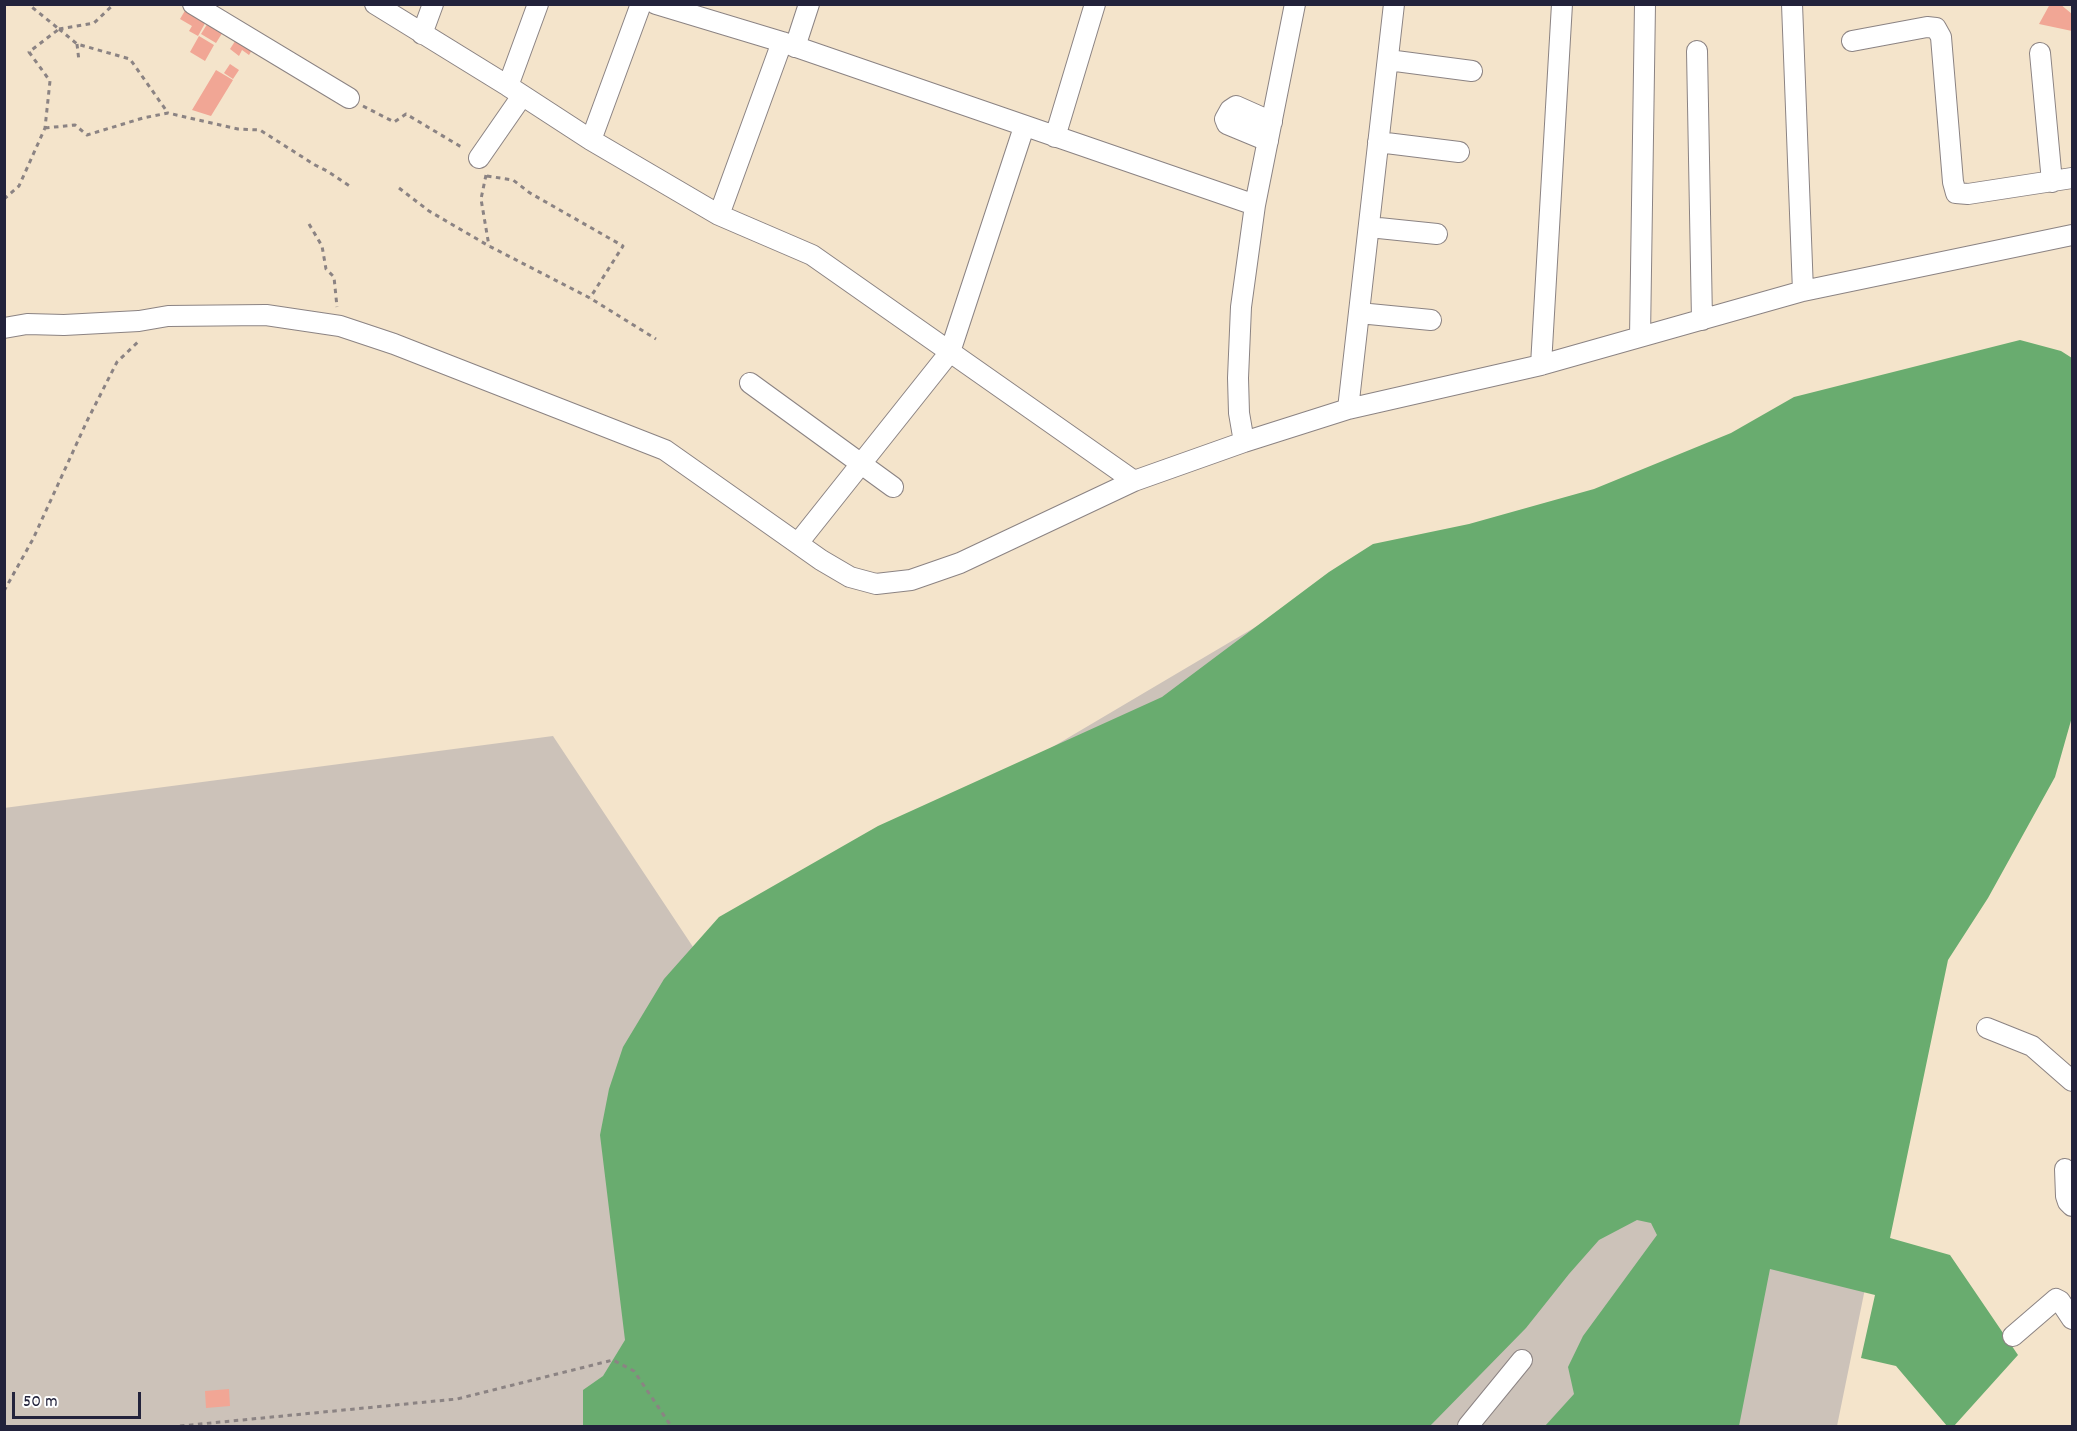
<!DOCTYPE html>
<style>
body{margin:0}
#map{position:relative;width:2077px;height:1431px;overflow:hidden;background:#f4e4cb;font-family:Dekko,sans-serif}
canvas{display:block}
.frame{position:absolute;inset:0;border:6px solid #22223b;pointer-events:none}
.scale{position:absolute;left:12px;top:1392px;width:129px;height:27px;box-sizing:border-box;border:3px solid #22223b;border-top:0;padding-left:8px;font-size:18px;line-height:21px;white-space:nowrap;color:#22223b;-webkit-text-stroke:4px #fff;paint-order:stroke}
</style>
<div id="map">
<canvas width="2077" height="1431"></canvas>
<div class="frame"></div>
<div class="scale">50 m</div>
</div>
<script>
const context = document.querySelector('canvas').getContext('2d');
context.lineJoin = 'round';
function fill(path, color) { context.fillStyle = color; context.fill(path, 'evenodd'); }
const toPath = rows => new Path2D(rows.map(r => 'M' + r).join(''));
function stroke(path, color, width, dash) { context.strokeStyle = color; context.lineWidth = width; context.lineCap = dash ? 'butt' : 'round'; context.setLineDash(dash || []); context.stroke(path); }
fill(toPath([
 [1406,538,1963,808,1837,1426,5,1426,4,808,553,736,699,956]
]), '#ccc2b9');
fill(toPath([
 [2020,340,2061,351,2072,358,2072,717,2055,777,1988,898,1948,960,1890,1238,1950,1255,2018,1355,1954,1426,1947,1426,1896,1366,1861,1358,1875,1295,1770,1269,1739,1426,1545,1426,1574,1394,1568,1367,1583,1336,1657,1235,1651,1223,1637,1220,1599,1240,1569,1274,1526,1328,1430,1426,583,1426,583,1390,603,1376,625,1340,600,1135,609,1089,623,1047,664,979,719,917,878,826,1162,697,1329,572,1373,544,1469,524,1594,489,1731,433,1794,397]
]), '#69ac6f');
fill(toPath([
 [189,4,209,16,198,36,189,31,192,26,180,19],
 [2050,4,2060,4,2072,14,2072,31,2039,24],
 [211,18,226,27,216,43,201,34],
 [239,35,255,45,249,55,242,50,239,56,230,49],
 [199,36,214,45,205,61,190,52],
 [230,64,239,70,233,79,224,73],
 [216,70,233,80,211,116,192,110],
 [229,1389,230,1406,206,1408,205,1391]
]), '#f1a695');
const minor = toPath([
 [193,4,349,98],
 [375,4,508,86,591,140,719,215,812,255,1134,481],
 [656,4,782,42,1255,205],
 [1792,4,1803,291],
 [422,34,433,4],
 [1852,41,1927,27,1936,28,1941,37,1953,182,1956,193,1968,194,2072,178],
 [795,47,809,4],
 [1697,51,1702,320],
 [2040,53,2052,182],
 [1388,60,1472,71],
 [508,86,538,4],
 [1055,137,1095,4],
 [591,140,641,4],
 [1268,141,1227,124,1225,119,1230,110,1236,106,1272,122],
 [1378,142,1459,152],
 [479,158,522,96],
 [719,215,782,42],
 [1369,227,1437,234],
 [1359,313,1431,320],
 [4,328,27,324,64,325,139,321,168,316,266,315,340,326,394,344,665,450,821,560,850,577,876,584,911,580,960,563,1134,481,1244,442,1348,409,1541,365,1803,291,2072,235],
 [1640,337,1645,4],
 [1541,365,1562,4],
 [750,383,893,487],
 [1348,409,1394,4],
 [1244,442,1239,413,1238,378,1241,307,1255,205,1295,4],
 [798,543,950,352,1024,127],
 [1987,1028,2032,1046,2072,1081],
 [2065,1169,2066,1196,2068,1202,2072,1206],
 [2013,1336,2056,1299,2060,1301,2072,1319],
 [1468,1426,1522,1360]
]);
stroke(minor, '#8b8383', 22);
stroke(toPath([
 [59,29,77,44,130,59,168,113],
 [59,29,94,23,114,4],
 [77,44,79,61],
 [363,106,394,122,406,114,463,148],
 [45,128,75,125,87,135,143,118,168,113,238,129,260,130,315,165,327,171,351,187],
 [486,175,481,199,489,246],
 [487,176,513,180,530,193,623,246,590,298],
 [399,188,429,211,489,246,590,298,656,339],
 [4,199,19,186,45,128,50,81,29,52,59,29,28,4],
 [309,224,322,246,326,269,334,277,337,307],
 [4,591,33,539,87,421,117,362,140,340],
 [180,1426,457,1399,613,1360,634,1371,671,1426]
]), '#8b8383', 3, [4.5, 4.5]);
stroke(minor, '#fff', 20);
</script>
